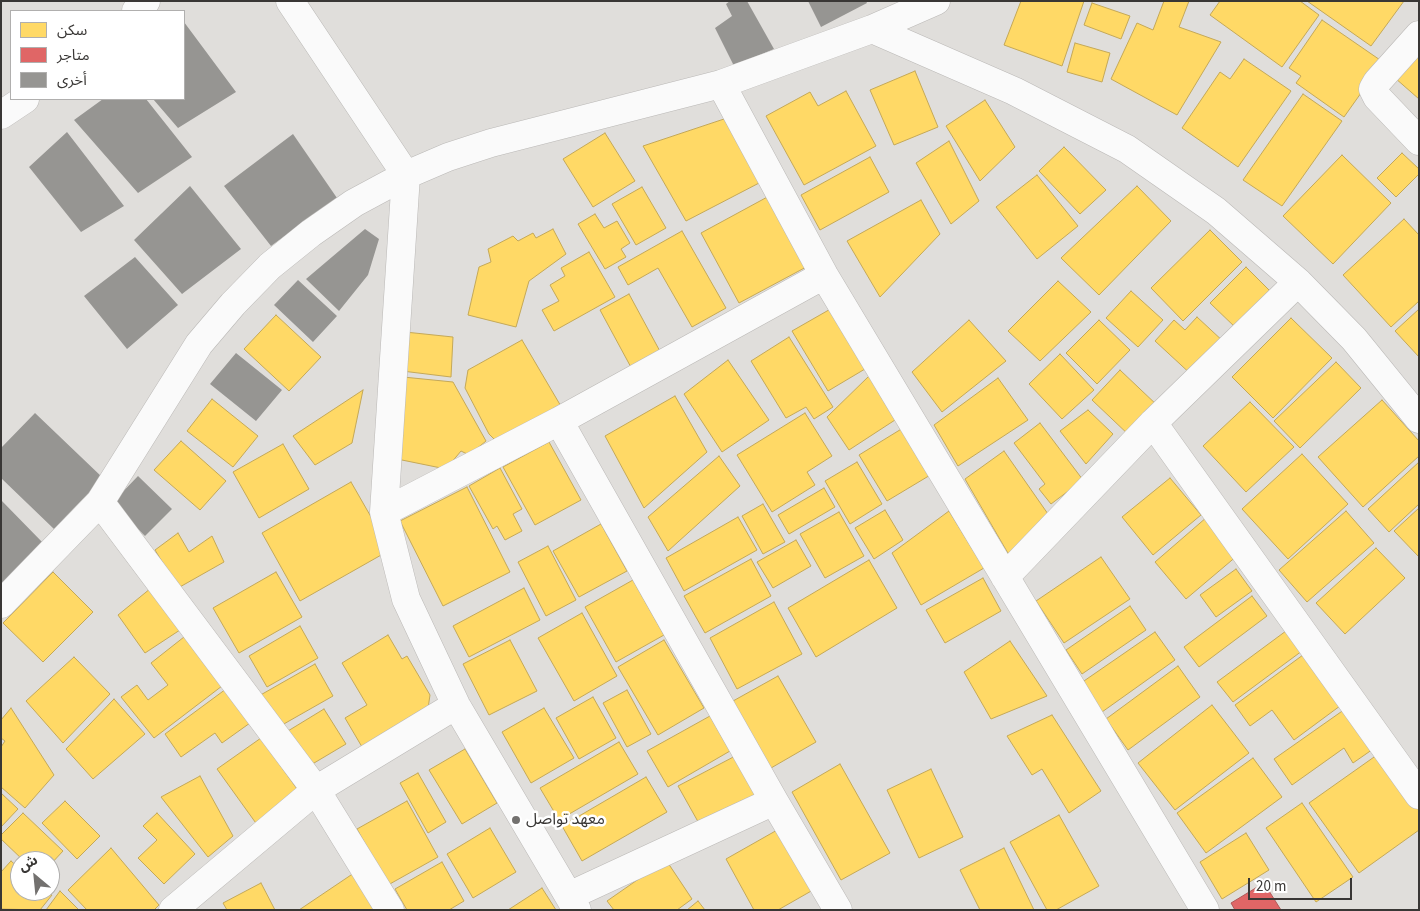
<!DOCTYPE html>
<meta charset="utf-8">
<style>
body{margin:0}
#map{position:relative;width:1420px;height:911px;overflow:hidden;background:#e0dedb;font-family:"Source Sans 3","Noto Sans Arabic",sans-serif}
canvas{display:block}
.frame{position:absolute;inset:0;border:2px solid #393735;pointer-events:none}
.legend{position:absolute;left:10px;top:10px;width:175px;height:90px;box-sizing:border-box;background:#fff;border:1px solid #b0afae;margin:0;padding:6px 9px;list-style:none;font-size:15px;color:#393735}
.legend li{display:flex;align-items:center;gap:10px;height:25px}
.legend b{width:25px;border:1px solid #b0afae}
.north{position:absolute;left:10px;top:851px;width:50px;height:50px;box-sizing:border-box;background:#fff;border:1px solid #b0afae;border-radius:50%;rotate:332deg;font-size:14px;font-weight:700;line-height:20px;text-align:center;color:#393735}
.north::after{content:'';display:block;margin:auto;width:18px;height:22px;background:#73716f;clip-path:polygon(50% 0,100% 100%,50% 72%,0 100%)}
.scale{position:absolute;left:1248px;top:878px;width:104px;height:22px;box-sizing:border-box;border:2px solid #393735;border-top:0;padding-left:6px;font-size:15px;line-height:18px;white-space:nowrap;color:#393735;-webkit-text-stroke:4px #fff;paint-order:stroke}
</style>
<div id="map">
<canvas width="1420" height="911"></canvas>
<div class="frame"></div>
<ul class="legend">
<li><b style="height:14px;background:#ffd966"></b>سكن</li>
<li><b style="height:14px;background:#e06666"></b>متاجر</li>
<li><b style="height:14px;background:#969592"></b>أخرى</li>
</ul>
<div class="north">ش</div>
<div class="scale">20 m</div>
</div>
<script>
const context = document.querySelector('canvas').getContext('2d');
context.lineJoin = 'round';
function fill(path, color) { context.fillStyle = color; context.fill(path, 'evenodd'); }
const toPath = rows => new Path2D(rows.map(r => 'M' + r).join(''));
function stroke(path, color, width, dash) { context.strokeStyle = color; context.lineWidth = width; context.lineCap = dash ? 'butt' : 'round'; context.setLineDash(dash || []); context.stroke(path); }
function write(font, color, halo, rows, align = 'center') {
  context.font = font + ' "Source Sans 3","Noto Sans Arabic",sans-serif'; context.lineWidth = 5; context.setLineDash([]); context.textBaseline = 'middle'; context.strokeStyle = halo; context.fillStyle = color; for (const [text, x, y, turn = 0] of rows) {
    context.save(); context.translate(x, y); context.rotate((+turn || 0) * Math.PI / 180); context.textAlign = isNaN(turn) ? turn : align; if (halo) context.strokeText(text, 0, 0); context.fillText(text, 0, 0); context.restore();
  }
}
const homes = toPath([
 [1021,1,1084,1,1062,66,1004,45,1021,1],
 [1164,1,1189,1,1179,27,1221,42,1177,115,1111,79,1137,23,1153,30,1164,1],
 [1220,1,1300,1,1319,15,1282,67,1210,15,1220,1],
 [1307,1,1404,1,1371,46,1307,1],
 [1092,3,1130,16,1121,39,1084,25,1092,3],
 [1322,20,1383,62,1344,117,1296,83,1301,76,1289,68,1322,20],
 [1075,43,1110,53,1102,82,1067,72,1075,43],
 [1419,51,1419,99,1395,78,1419,51],
 [1244,59,1291,91,1238,167,1182,128,1220,72,1230,79,1244,59],
 [915,71,938,127,894,145,870,90,915,71],
 [846,91,876,146,804,185,766,116,810,92,818,106,846,91],
 [1303,94,1342,121,1282,206,1243,180,1303,94],
 [985,100,1015,147,980,181,946,126,985,100],
 [724,119,761,182,686,221,643,146,724,119],
 [605,133,635,181,593,207,563,159,605,133],
 [949,141,979,201,951,224,916,163,949,141],
 [1064,147,1106,190,1080,214,1039,171,1064,147],
 [1402,153,1419,169,1419,174,1396,197,1377,178,1402,153],
 [1342,155,1391,203,1333,264,1283,216,1342,155],
 [870,157,889,192,820,230,801,195,870,157],
 [1037,175,1078,226,1037,259,996,207,1037,175],
 [1137,186,1171,221,1099,295,1061,258,1137,186],
 [642,187,666,228,636,245,612,204,642,187],
 [771,195,810,265,739,303,701,233,771,195],
 [921,200,940,234,880,297,847,241,921,200],
 [595,214,604,228,617,221,630,243,621,249,626,257,605,269,578,224,595,214],
 [1404,219,1419,235,1419,301,1391,327,1343,275,1404,219],
 [553,229,566,254,529,281,516,327,468,315,479,267,491,262,488,249,513,236,518,241,533,233,536,238,553,229],
 [1210,230,1242,262,1183,321,1151,288,1210,230],
 [682,231,726,308,692,327,658,268,628,285,618,267,682,231],
 [589,252,615,297,554,331,542,310,559,301,550,285,565,276,561,268,589,252],
 [1246,267,1272,293,1237,329,1210,303,1246,267],
 [1058,281,1091,312,1040,361,1008,331,1058,281],
 [1131,291,1163,320,1138,347,1106,318,1131,291],
 [629,294,662,355,633,371,600,310,629,294],
 [834,307,870,366,828,391,792,331,834,307],
 [1419,309,1419,357,1395,331,1419,309],
 [276,315,321,357,289,391,244,349,276,315],
 [1197,317,1225,343,1194,377,1155,341,1174,320,1185,330,1197,317],
 [1291,318,1332,358,1273,418,1232,377,1291,318],
 [969,320,1006,361,942,412,912,372,969,320],
 [1099,320,1130,350,1097,384,1066,353,1099,320],
 [405,332,453,337,451,377,402,371,405,332],
 [789,337,833,407,814,419,806,407,786,418,751,361,789,337],
 [522,340,562,408,499,444,489,434,465,388,468,370,522,340],
 [1060,354,1094,390,1062,419,1029,384,1060,354],
 [728,360,769,420,722,452,684,394,728,360],
 [1336,362,1361,388,1300,448,1274,421,1336,362],
 [1120,370,1159,407,1131,437,1092,400,1120,370],
 [869,376,895,420,849,450,827,417,869,376],
 [403,377,453,382,486,441,469,455,461,451,446,469,397,459,403,377],
 [998,378,1028,420,958,466,934,425,998,378],
 [363,390,352,443,315,465,293,436,363,390],
 [675,396,707,452,644,508,605,436,675,396],
 [212,399,258,436,233,467,187,431,212,399],
 [1382,400,1419,441,1419,456,1363,507,1318,457,1382,400],
 [1250,402,1294,447,1246,492,1203,446,1250,402],
 [1088,410,1113,434,1086,464,1060,431,1088,410],
 [805,413,832,456,807,472,815,485,772,512,737,455,805,413],
 [1040,423,1083,480,1051,504,1039,489,1045,484,1014,443,1040,423],
 [903,428,932,474,887,501,859,455,903,428],
 [181,441,226,481,200,510,154,470,181,441],
 [549,442,581,500,535,525,503,467,549,442],
 [283,444,309,489,259,518,233,472,283,444],
 [1004,451,1048,514,1009,555,965,479,1004,451],
 [1302,454,1348,504,1288,559,1242,509,1302,454],
 [719,456,740,486,668,551,648,517,719,456],
 [857,462,882,504,850,524,825,481,857,462],
 [1419,462,1419,504,1389,532,1368,509,1419,462],
 [500,468,522,509,513,514,522,531,505,540,497,526,493,529,469,486,500,468],
 [1170,478,1201,515,1153,555,1122,517,1170,478],
 [351,482,390,550,300,601,262,533,351,482],
 [467,487,510,572,443,606,400,521,467,487],
 [824,488,835,507,789,534,778,515,824,488],
 [763,504,785,542,763,554,742,516,763,504],
 [1419,508,1419,557,1394,531,1419,508],
 [885,510,903,540,874,559,855,528,885,510],
 [949,511,984,568,921,605,892,553,949,511],
 [1346,511,1374,543,1307,602,1279,570,1346,511],
 [839,512,864,556,825,578,800,534,839,512],
 [738,517,757,550,684,591,666,558,738,517],
 [1207,517,1238,555,1186,599,1155,562,1207,517],
 [601,524,627,571,579,597,553,551,601,524],
 [178,533,189,552,212,536,224,562,178,588,155,550,178,533],
 [796,540,811,566,773,588,757,562,796,540],
 [548,546,576,600,546,616,518,562,548,546],
 [1376,548,1405,578,1345,634,1316,603,1376,548],
 [1101,557,1130,599,1064,643,1036,601,1101,557],
 [751,559,771,596,705,633,684,596,751,559],
 [869,560,897,608,816,657,788,608,869,560],
 [1236,569,1252,591,1216,617,1200,595,1236,569],
 [53,572,93,612,43,662,3,623,53,572],
 [276,572,302,617,239,653,213,608,276,572],
 [983,578,1001,611,945,643,926,610,983,578],
 [633,580,664,635,616,662,585,607,633,580],
 [156,584,183,628,145,653,118,615,156,584],
 [524,588,540,620,469,657,453,626,524,588],
 [1252,596,1267,616,1199,667,1184,647,1252,596],
 [774,602,802,654,737,689,710,638,774,602],
 [1130,606,1146,630,1082,674,1066,650,1130,606],
 [582,613,617,676,574,701,538,638,582,613],
 [300,626,318,658,267,687,249,656,300,626],
 [1290,628,1306,648,1233,702,1217,682,1290,628],
 [1155,632,1175,660,1102,712,1081,683,1155,632],
 [388,635,402,659,407,656,430,695,427,715,365,752,345,718,367,705,342,663,388,635],
 [184,637,222,686,154,738,121,697,137,685,148,700,168,685,151,663,184,637],
 [510,640,537,691,489,715,463,664,510,640],
 [664,640,704,708,658,735,618,667,664,640],
 [1010,641,1047,696,991,719,964,672,1010,641],
 [1307,652,1344,703,1294,740,1272,710,1250,726,1235,705,1307,652],
 [74,657,110,694,63,743,26,701,74,657],
 [315,664,333,696,275,729,257,697,315,664],
 [1178,666,1200,697,1128,750,1106,719,1178,666],
 [778,676,816,742,771,768,733,701,778,676],
 [226,689,250,723,222,743,215,733,181,757,165,734,226,689],
 [627,690,651,734,627,747,603,703,627,690],
 [593,697,616,738,579,759,556,718,593,697],
 [114,699,145,734,93,779,66,749,114,699],
 [1212,705,1249,753,1175,810,1138,763,1212,705],
 [1348,707,1376,747,1353,763,1344,748,1292,785,1274,759,1348,707],
 [11,708,54,775,25,808,1,787,1,747,5,741,1,738,1,720,11,708],
 [544,708,574,758,531,783,502,732,544,708],
 [324,709,346,744,304,769,283,734,324,709],
 [1052,715,1101,791,1069,813,1042,769,1032,775,1007,736,1052,715],
 [710,716,730,751,668,787,647,751,710,716],
 [261,738,302,796,258,826,217,769,261,738],
 [619,742,638,774,559,820,540,788,619,742],
 [465,749,497,803,462,824,429,770,465,749],
 [1384,750,1419,799,1419,830,1359,873,1309,803,1384,750],
 [741,753,763,793,701,827,678,786,741,753],
 [1253,758,1282,797,1206,853,1177,813,1253,758],
 [840,764,890,853,841,880,792,792,840,764],
 [931,769,963,837,919,858,887,790,931,769],
 [418,773,446,822,428,833,400,783,418,773],
 [200,776,233,836,208,857,161,797,200,776],
 [646,777,667,812,582,861,562,826,646,777],
 [1,793,18,809,1,827,1,793],
 [65,801,100,836,77,859,42,823,65,801],
 [407,801,438,857,388,885,357,829,407,801],
 [1302,803,1353,877,1316,902,1266,828,1302,803],
 [23,813,63,851,50,865,50,861,24,861,1,839,1,835,23,813],
 [157,813,195,854,164,884,138,858,157,840,143,826,157,813],
 [1059,815,1099,886,1056,910,1047,910,1010,842,1059,815],
 [490,828,516,872,473,898,447,854,490,828],
 [779,829,813,890,778,910,754,910,726,859,779,829],
 [1246,833,1269,870,1222,899,1200,862,1246,833],
 [111,848,159,905,154,910,87,910,68,890,111,848],
 [1004,848,1034,910,980,910,960,870,1004,848],
 [666,860,692,899,677,910,614,910,607,901,666,860],
 [11,861,20,869,20,891,47,891,52,895,40,910,1,909,1,872,11,861],
 [442,862,464,901,449,910,407,910,395,889,442,862],
 [354,873,379,910,299,910,354,873],
 [261,883,275,910,227,910,223,903,261,883],
 [542,888,556,910,508,910,542,888],
 [60,891,79,910,46,910,60,891],
 [698,901,705,910,687,910,698,901]
]);
fill(homes, '#ffd966');
stroke(homes, '#c4a857', 1);
const shops = toPath([
 [1264,883,1281,910,1235,910,1231,903,1264,883]
]);
fill(shops, '#e06666');
stroke(shops, '#ae5857', 1);
fill(toPath([
 [730,1,747,1,774,49,734,66,715,28,732,16,726,4],
 [808,1,866,1,867,3,821,27],
 [184,22,236,92,178,128,153,99,184,99],
 [103,99,146,99,192,157,138,193,74,120],
 [67,132,124,206,81,232,29,167],
 [293,134,337,198,271,246,224,186],
 [190,186,241,249,182,294,134,240],
 [365,229,379,239,368,275,339,311,306,279],
 [135,257,178,305,127,349,84,296],
 [298,280,337,316,313,342,274,305],
 [236,353,282,390,256,421,210,384],
 [35,413,103,478,54,529,1,478,1,448],
 [138,476,172,509,145,536,112,503],
 [1,500,44,544,1,586]
]), '#969592');
const minor = toPath([
 [290,1,406,175,384,512,406,599,456,705,577,910],
 [136,11,146,1],
 [872,29,1014,91,1127,149,1216,211,1298,282,1354,339,1419,419],
 [1419,35,1377,82,1373,89,1377,97,1419,141],
 [721,84,824,275,1205,910],
 [1,115,25,99],
 [559,421,774,801,838,910],
 [1153,423,1419,795],
 [100,502,316,790,390,910],
 [384,512,559,421,824,275],
 [1005,577,1153,423,1298,282],
 [1,604,100,502,199,344,233,304,270,266,311,233,354,203,406,175,448,157,491,143,721,84,872,29,936,1],
 [569,896,774,801],
 [173,910,316,790,456,705]
]);
stroke(minor, '#bab8b6', 29);
stroke(minor, '#fafafa', 28);
for (const [x, y, r, color] of [
 [516,820,5,"#73716f"]
]) { const dot = new Path2D(); dot.arc(x, y, r, 0, 2 * Math.PI); context.fillStyle = color; context.fill(dot); stroke(dot, '#fff', 2); }
write('16px', '#393735', '#fff', [
 ["معهد تواصل",526,820]
], 'left');
</script>
